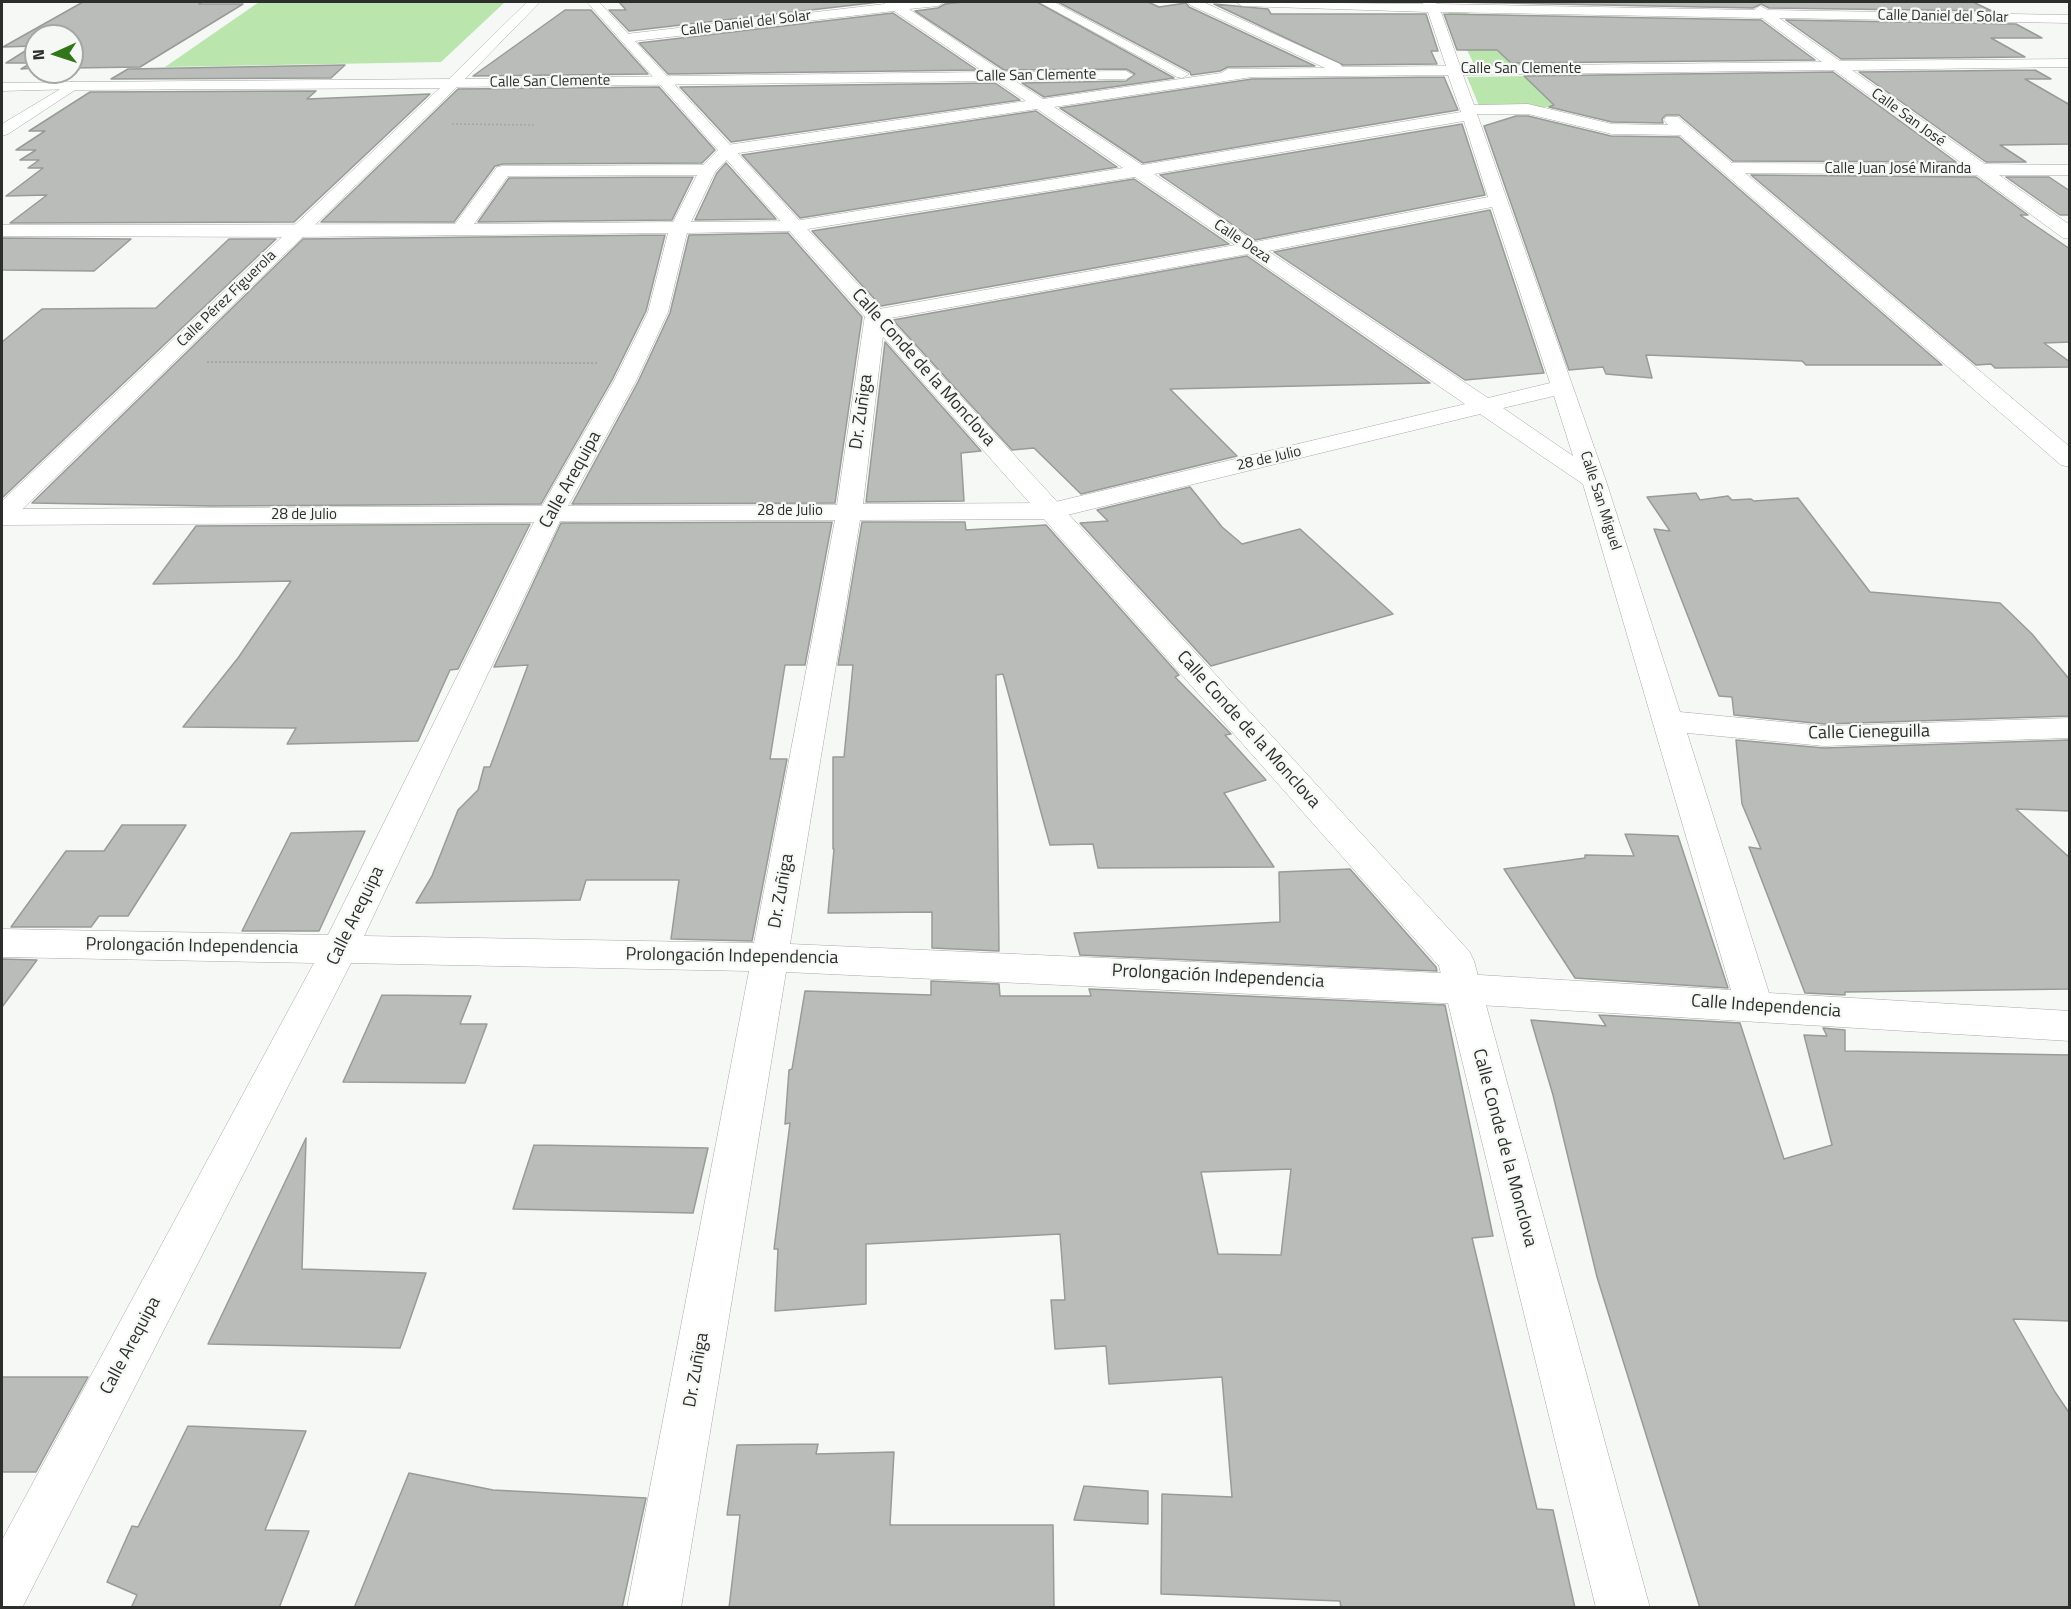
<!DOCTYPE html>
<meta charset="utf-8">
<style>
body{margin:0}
#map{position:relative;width:2071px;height:1609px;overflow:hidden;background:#f5f8f4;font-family:"Titillium Web",sans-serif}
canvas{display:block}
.frame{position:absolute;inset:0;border:3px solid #2c2e2c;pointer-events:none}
.north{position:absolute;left:24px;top:24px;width:60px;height:60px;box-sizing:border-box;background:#f5f8f4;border:2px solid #a5a7a4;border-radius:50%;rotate:267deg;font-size:16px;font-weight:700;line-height:24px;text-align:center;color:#2c2e2c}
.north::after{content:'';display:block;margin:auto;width:21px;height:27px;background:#317618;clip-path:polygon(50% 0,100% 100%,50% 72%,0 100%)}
</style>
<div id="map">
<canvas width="2071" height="1609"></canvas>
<div class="frame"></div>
<div class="north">N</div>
</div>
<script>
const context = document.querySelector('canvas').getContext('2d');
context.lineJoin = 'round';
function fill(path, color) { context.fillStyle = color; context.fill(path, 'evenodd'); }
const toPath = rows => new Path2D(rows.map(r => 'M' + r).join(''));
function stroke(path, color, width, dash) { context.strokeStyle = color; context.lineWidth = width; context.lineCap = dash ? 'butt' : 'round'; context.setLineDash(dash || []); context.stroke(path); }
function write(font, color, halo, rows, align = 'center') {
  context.font = font + ' "Titillium Web",sans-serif'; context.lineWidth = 4.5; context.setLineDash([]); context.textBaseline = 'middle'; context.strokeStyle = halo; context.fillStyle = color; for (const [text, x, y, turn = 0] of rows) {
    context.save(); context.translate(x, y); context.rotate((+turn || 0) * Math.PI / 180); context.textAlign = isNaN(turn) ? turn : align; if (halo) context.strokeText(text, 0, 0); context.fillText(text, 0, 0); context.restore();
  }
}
fill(toPath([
 [259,2,505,2,441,62,165,67],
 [1447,10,1466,11,1522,65,1475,66],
 [1529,76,1556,107,1480,108,1467,77]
]), '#bae6ae');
const building = toPath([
 [83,2,202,2,199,4,243,4,140,67,72,68,72,36,36,36,36,68,21,69,31,63,6,63,33,46,3,47,83,2],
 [619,2,880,2,629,31,609,10,626,10,619,2],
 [963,2,1037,2,1174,78,1044,97,1022,83,1126,81,1135,74,1126,69,1004,70,915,11,938,8,945,4,963,2],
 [1058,2,1148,2,1159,7,1186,3,1189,7,1315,66,1228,67,1220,71,1191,75,1190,72,1058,2],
 [1452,2,1973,2,1992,11,1769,8,1761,4,1753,8,1452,2],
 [1214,4,1268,9,1271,14,1426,14,1438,51,1431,51,1437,64,1343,65,1214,4],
 [565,10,591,10,648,74,473,76,565,10],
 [893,13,977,70,668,74,639,43,893,13],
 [1444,14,1761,20,1815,60,1511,63,1497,50,1457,50,1444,14],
 [1786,20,2016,24,2042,38,1991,38,2025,57,1841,59,1786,20],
 [345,65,331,78,111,79,128,69,345,65],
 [2035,70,2051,79,2025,79,2070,105,2070,144,2000,145,2026,162,1986,162,1859,72,2035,70],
 [1833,72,1956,162,1733,161,1679,115,1666,115,1662,119,1663,123,1612,122,1549,107,1554,105,1524,76,1833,72],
 [1444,77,1458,110,1143,163,1060,108,1252,79,1444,77],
 [995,83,1020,100,731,142,680,87,995,83],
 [659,87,715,150,702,163,503,164,495,166,454,222,321,222,458,89,659,87],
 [316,91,307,99,430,94,294,222,10,223,47,195,6,196,43,168,28,168,39,160,20,160,36,150,16,150,45,131,29,131,90,92,316,91],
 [1036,111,1117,167,800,218,742,155,1036,111],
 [1516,116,1528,116,1611,136,1679,137,1942,365,1806,365,1802,361,1646,355,1652,378,1606,374,1603,367,1569,370,1484,126,1516,116],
 [1462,124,1485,195,1255,240,1160,175,1462,124],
 [726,163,776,219,695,220,717,173,726,163],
 [1751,175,1976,177,2028,215,2020,215,2070,249,2070,342,2044,343,2070,362,2070,367,1995,368,1991,364,1976,365,1751,175],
 [693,177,672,220,478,222,509,178,693,177],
 [2006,177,2049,177,2070,191,2070,215,2060,215,2006,177],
 [1134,179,1229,244,881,306,812,231,1134,179],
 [1490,210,1544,373,1465,380,1274,252,1490,210],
 [788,233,862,317,835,503,572,504,638,382,670,313,689,235,788,233],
 [665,235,646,311,612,380,541,504,211,506,32,503,303,239,665,235],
 [2,238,131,239,94,271,2,270,2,238],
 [229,239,276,239,2,498,2,342,42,309,156,308,229,239],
 [1247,256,1430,383,1170,389,1237,456,1081,494,1034,448,1012,450,893,320,1247,256],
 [885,342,981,451,961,453,964,501,866,502,885,342],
 [1190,487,1222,527,1242,544,1300,529,1393,614,1211,666,1080,523,1108,521,1097,510,1190,487],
 [1696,493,1700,500,1728,496,1732,500,1751,499,1754,501,1798,498,1870,592,2000,603,2032,634,2070,680,2070,716,1824,724,1734,715,1732,697,1719,696,1654,529,1670,531,1647,497,1696,493],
 [832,522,805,665,785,665,770,759,787,759,752,941,671,939,679,880,586,880,580,900,416,903,432,876,458,810,478,790,484,767,490,767,528,665,494,667,561,523,832,522],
 [862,522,965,522,966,530,1046,525,1179,675,1175,677,1231,734,1225,735,1266,780,1224,793,1274,867,1098,868,1093,844,1050,845,1003,674,996,675,999,951,932,948,932,912,828,913,834,849,833,849,833,757,844,757,853,665,838,665,862,522],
 [530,524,458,669,450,670,418,741,287,744,296,728,183,727,238,658,291,581,153,584,196,526,530,524],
 [1736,740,1824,748,2070,740,2070,811,2016,809,2070,858,2070,989,1845,992,1845,995,1805,993,1749,847,1761,849,1742,804,1736,740],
 [122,825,186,825,128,916,99,916,91,927,11,927,66,851,104,851,122,825],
 [365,831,319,931,242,931,291,833,365,831],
 [1625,834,1678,836,1728,988,1575,978,1504,869,1585,858,1585,855,1634,856,1625,834],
 [1350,869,1436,967,1437,971,1080,955,1074,933,1280,922,1279,872,1350,869],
 [2,959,37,960,2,1007,2,959],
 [931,981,999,984,1000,996,1091,996,1089,989,1445,1005,1493,1236,1472,1238,1537,1509,1553,1510,1575,1608,1341,1608,1340,1601,1161,1594,1162,1494,1232,1497,1222,1377,1109,1384,1106,1346,1055,1349,1051,1300,1065,1300,1060,1234,866,1244,866,1304,775,1311,778,1249,774,1249,790,1123,785,1124,789,1070,792,1069,805,991,931,995,931,981],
 [1291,1169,1281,1255,1218,1254,1201,1172,1291,1169],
 [382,995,471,996,460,1024,487,1024,465,1083,343,1082,382,995],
 [1599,1015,1740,1023,1784,1159,1832,1145,1804,1035,1827,1036,1823,1028,1845,1030,1845,1051,2070,1055,2070,1321,2013,1319,2055,1392,2070,1414,2070,1608,1700,1608,1597,1277,1553,1095,1531,1020,1606,1026,1599,1015],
 [306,1138,302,1269,426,1273,400,1348,208,1344,306,1138],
 [534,1145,708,1148,693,1213,513,1209,534,1145],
 [2,1377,88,1377,36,1472,2,1472,2,1377],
 [188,1426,306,1431,265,1530,309,1531,279,1608,131,1608,137,1595,107,1582,132,1526,138,1527,188,1426],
 [818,1444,816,1454,894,1452,890,1525,1053,1525,1054,1608,729,1608,740,1515,727,1515,737,1445,818,1444],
 [409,1473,493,1490,646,1498,622,1608,354,1608,409,1473],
 [1084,1486,1148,1491,1148,1524,1074,1520,1084,1486]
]);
fill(building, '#b9bcb8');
stroke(building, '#989b97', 1.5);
const street = toPath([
 [884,2,944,2,938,6,909,9,1003,72,1126,71,1133,75,1126,79,1015,81,1043,99,1221,73,1228,69,1325,68,1190,5,1188,2,1203,2,1340,64,1342,67,1446,66,1428,12,1242,6,1236,2,1423,4,1422,2,1434,2,1437,4,1754,10,1760,6,1768,10,2070,15,2070,23,1779,18,1840,61,2070,59,2070,67,1852,70,1985,164,2070,165,2070,175,1999,175,2070,225,2070,239,2063,238,1977,175,1745,173,2070,447,2070,467,2061,465,1680,135,1612,134,1528,114,1477,114,1606,481,1680,712,1824,726,2070,718,2070,738,1824,746,1687,733,1769,993,2070,1011,2070,1041,1463,1004,786,972,681,1608,627,1608,749,971,351,963,22,1608,2,1608,2,1540,314,963,2,957,2,929,328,935,534,522,2,525,2,509,542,506,614,381,648,312,668,233,298,237,2,236,2,225,455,224,497,167,503,166,703,165,721,147,727,145,1026,101,996,81,453,87,446,83,453,79,984,72,894,11,626,42,619,38,626,34,885,4,884,2],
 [1441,12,1762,18,1822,62,1460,66,1441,12],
 [1834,70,1963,164,1732,163,1678,117,1666,117,1664,120,1668,125,1612,124,1528,104,1474,105,1463,75,1834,70],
 [1448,75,1461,112,1142,165,1054,107,1252,77,1448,75],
 [1037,109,1123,168,795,221,691,222,715,172,732,154,1037,109],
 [1464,121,1488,197,1255,242,1154,174,1464,121],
 [697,175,673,222,474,224,508,176,697,175],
 [1135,177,1235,245,868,311,865,315,837,505,568,506,636,381,668,312,687,233,795,231,1135,177],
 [1492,207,1550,383,1488,398,1268,251,1492,207],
 [1248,254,1465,404,1051,503,863,504,885,319,1248,254],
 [1554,396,1573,456,1503,408,1554,396],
 [1480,414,1583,484,1731,990,1463,974,790,944,860,520,1051,519,1480,414],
 [835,520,754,943,364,936,560,521,835,520],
 [1039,2,1054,2,1189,74,1182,78,1177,77,1039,2],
 [72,82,79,86,77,89,2,91,2,83,72,82]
]);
const secondary = toPath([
 [527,2,540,2,458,86,11,520,2,523,2,501,440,88,75,90,8,134,2,136,2,124,72,82,449,79,527,2],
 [587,2,599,2,1469,951,1474,961,1650,1608,1596,1608,1439,966,587,2]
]);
stroke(street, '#a6aaa5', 1);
stroke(secondary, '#a6aaa5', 1);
stroke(toPath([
 [452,124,535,125]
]), '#a4a7a4', 1.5, [2, 2]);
stroke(toPath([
 [207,362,598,363]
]), '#a4a7a4', 2, [2, 2]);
fill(street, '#fff');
fill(secondary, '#fff');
write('15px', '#2c2e2c', '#f5f8f4', [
 ["Calle Daniel del Solar",1943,17,1],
 ["Calle Daniel del Solar",746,24,-7],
 ["Calle San Clemente",1521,69],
 ["Calle San Clemente",1036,76,-1],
 ["Calle San Clemente",550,82,-1],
 ["Calle San José",1908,118,36],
 ["Calle Juan José Miranda",1898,169],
 ["Calle Deza",1242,242,34],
 ["Calle Pérez Figuerola",227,299,-44],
 ["28 de Julio",1269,459,-13],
 ["Calle San Miguel",1600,501,72],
 ["28 de Julio",790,511],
 ["28 de Julio",304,515]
]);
write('18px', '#2c2e2c', '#f5f8f4', [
 ["Calle Conde de la Monclova",923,368,48],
 ["Dr. Zuñiga",862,412,-82],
 ["Calle Arequipa",571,480,-61],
 ["Calle Conde de la Monclova",1248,730,48],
 ["Calle Cieneguilla",1869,733,-1],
 ["Dr. Zuñiga",782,891,-80],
 ["Calle Arequipa",356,916,-64],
 ["Prolongación Independencia",192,947,1],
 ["Prolongación Independencia",732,957,1],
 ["Prolongación Independencia",1218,977,3],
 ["Calle Independencia",1766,1007,4],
 ["Calle Conde de la Monclova",1504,1148,75],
 ["Calle Arequipa",131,1346,-62],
 ["Dr. Zuñiga",697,1370,-80]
]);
</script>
